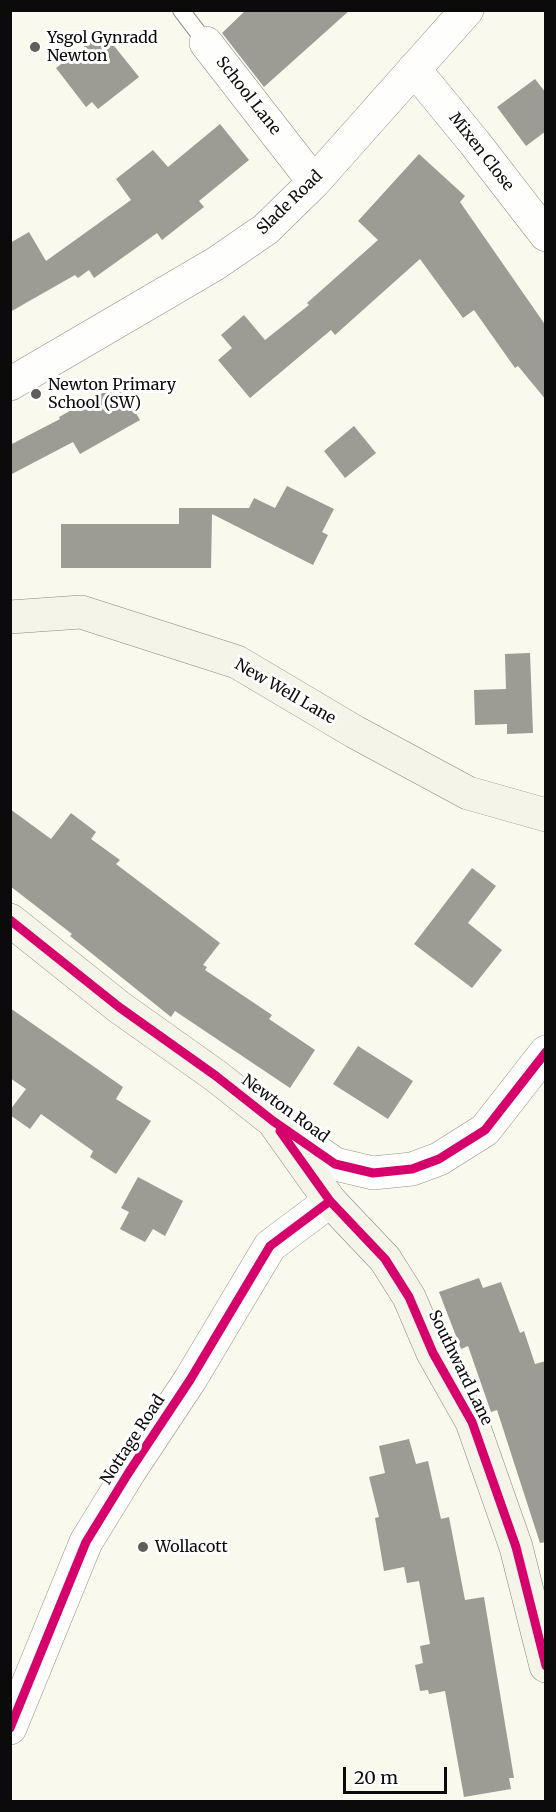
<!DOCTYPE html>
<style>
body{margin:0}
#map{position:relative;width:556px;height:1812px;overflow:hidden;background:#faf9ee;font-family:Merriweather,serif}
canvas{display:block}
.frame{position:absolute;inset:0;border:12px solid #0b0b0b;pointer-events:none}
.scale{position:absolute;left:343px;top:1767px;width:104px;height:27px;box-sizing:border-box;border:3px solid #0b0b0b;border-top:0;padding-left:8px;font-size:18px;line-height:21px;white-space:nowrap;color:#0b0b0b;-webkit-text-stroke:4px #fff;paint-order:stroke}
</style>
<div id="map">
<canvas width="556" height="1812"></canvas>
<div class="frame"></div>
<div class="scale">20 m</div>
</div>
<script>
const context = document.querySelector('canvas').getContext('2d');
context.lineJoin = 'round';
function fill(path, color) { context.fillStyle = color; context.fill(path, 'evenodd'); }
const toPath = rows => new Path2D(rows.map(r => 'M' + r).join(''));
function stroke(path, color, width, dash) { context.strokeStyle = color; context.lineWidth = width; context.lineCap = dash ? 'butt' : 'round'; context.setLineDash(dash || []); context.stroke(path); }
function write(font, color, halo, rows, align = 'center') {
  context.font = font + ' Merriweather,serif'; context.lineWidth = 6; context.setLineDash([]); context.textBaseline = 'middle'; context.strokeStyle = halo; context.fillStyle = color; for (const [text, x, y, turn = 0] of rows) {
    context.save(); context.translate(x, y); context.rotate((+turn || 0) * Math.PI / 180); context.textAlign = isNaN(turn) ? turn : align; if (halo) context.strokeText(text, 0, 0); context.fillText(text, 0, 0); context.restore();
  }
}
fill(toPath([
 [246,10,350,10,264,87,222,33],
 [103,32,139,77,98,109,92,102,86,107,56,68],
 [535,79,546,93,546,131,526,146,497,107],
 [220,124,249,160,199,201,204,207,162,240,157,233,94,278,89,270,78,278,75,275,10,312,10,243,29,232,46,261,131,200,116,179,153,150,168,167],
 [419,154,465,196,460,202,546,326,546,400,518,366,515,368,474,310,463,318,420,259,335,335,331,330,250,398,218,360,232,348,221,335,244,315,265,340,309,305,307,303,378,240,358,221],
 [119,384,140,420,80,454,73,442,10,475,10,445,60,419,59,417],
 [354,426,376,453,345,478,324,451],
 [287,486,334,509,322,532,328,535,313,565,212,514,211,568,61,568,61,524,179,524,179,508,249,508,254,498,275,508],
 [530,653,533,733,507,734,507,724,475,725,474,690,506,689,505,654],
 [10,809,51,839,71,813,96,832,91,839,120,860,116,864,220,943,203,965,207,967,205,970,272,1015,269,1019,315,1050,290,1088,175,1011,171,1017,70,936,72,934,10,886],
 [472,868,496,886,468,923,502,950,472,988,414,944],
 [10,1008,123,1087,116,1099,151,1121,116,1174,90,1157,93,1151,41,1114,30,1129,10,1115,10,1110,26,1089,10,1078],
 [358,1046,413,1081,388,1119,333,1084],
 [138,1177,183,1201,165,1236,153,1229,145,1242,120,1229,129,1212,121,1208],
 [479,1278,483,1288,501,1282,520,1333,524,1331,535,1364,546,1361,546,1542,540,1543,497,1410,491,1412,468,1346,461,1349,439,1292],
 [409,1439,416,1464,428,1461,441,1519,449,1517,465,1600,484,1597,514,1778,509,1778,511,1789,464,1797,445,1691,429,1694,428,1690,420,1691,415,1665,423,1663,420,1646,430,1644,419,1581,407,1583,404,1567,384,1571,375,1518,379,1517,369,1477,385,1473,379,1446]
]), '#9c9b94');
const lane = toPath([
 [181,10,206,43]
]);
const street = toPath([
 [206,43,314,182],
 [414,69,474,142,546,235],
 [10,384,215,264,266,229,314,182,467,10],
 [277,1124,335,1164,373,1173,412,1169,439,1159,485,1130,546,1052],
 [10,1728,86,1542,129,1472,190,1380,270,1246,330,1201]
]);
const secondary = toPath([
 [10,617,81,612,237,662,355,732,468,793,546,815],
 [10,920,119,1007,216,1076,273,1121,330,1201,385,1259,409,1297,433,1353,472,1422,516,1547,546,1666]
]);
stroke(lane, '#93928d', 18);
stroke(street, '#93928d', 34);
stroke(secondary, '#898984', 34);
stroke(lane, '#fefefc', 16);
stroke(street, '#fefefc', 33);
stroke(secondary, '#f4f4e8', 33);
stroke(toPath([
 [10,920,119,1007,216,1076,273,1121,335,1164,373,1173,412,1169,439,1159,485,1130,546,1052],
 [280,1131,330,1201,385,1259,409,1297,433,1353,472,1422,516,1547,546,1666],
 [10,1728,86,1542,129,1472,190,1380,270,1246,330,1201]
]), '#d6006c', 9);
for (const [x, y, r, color] of [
 [35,47,6,"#5f5e5a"],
 [36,394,6,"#5f5e5a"],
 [143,1547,6,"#5f5e5a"]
]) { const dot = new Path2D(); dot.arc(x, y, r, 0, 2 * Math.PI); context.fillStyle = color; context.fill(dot); stroke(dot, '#fff', 2); }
write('16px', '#0b0b0b', '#fff', [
 ["Ysgol Gynradd",47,38],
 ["Newton",47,56],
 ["Newton Primary",48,385],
 ["School (SW)",48,403],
 ["Wollacott",155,1547]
], 'left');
write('16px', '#0b0b0b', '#fff', [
 ["School Lane",248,96,52],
 ["Mixen Close",481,152,52],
 ["Slade Road",290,203,-44],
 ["New Well Lane",285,692,30],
 ["Newton Road",285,1109,36],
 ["Southward Lane",460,1368,64],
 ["Nottage Road",133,1440,-57]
]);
</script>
